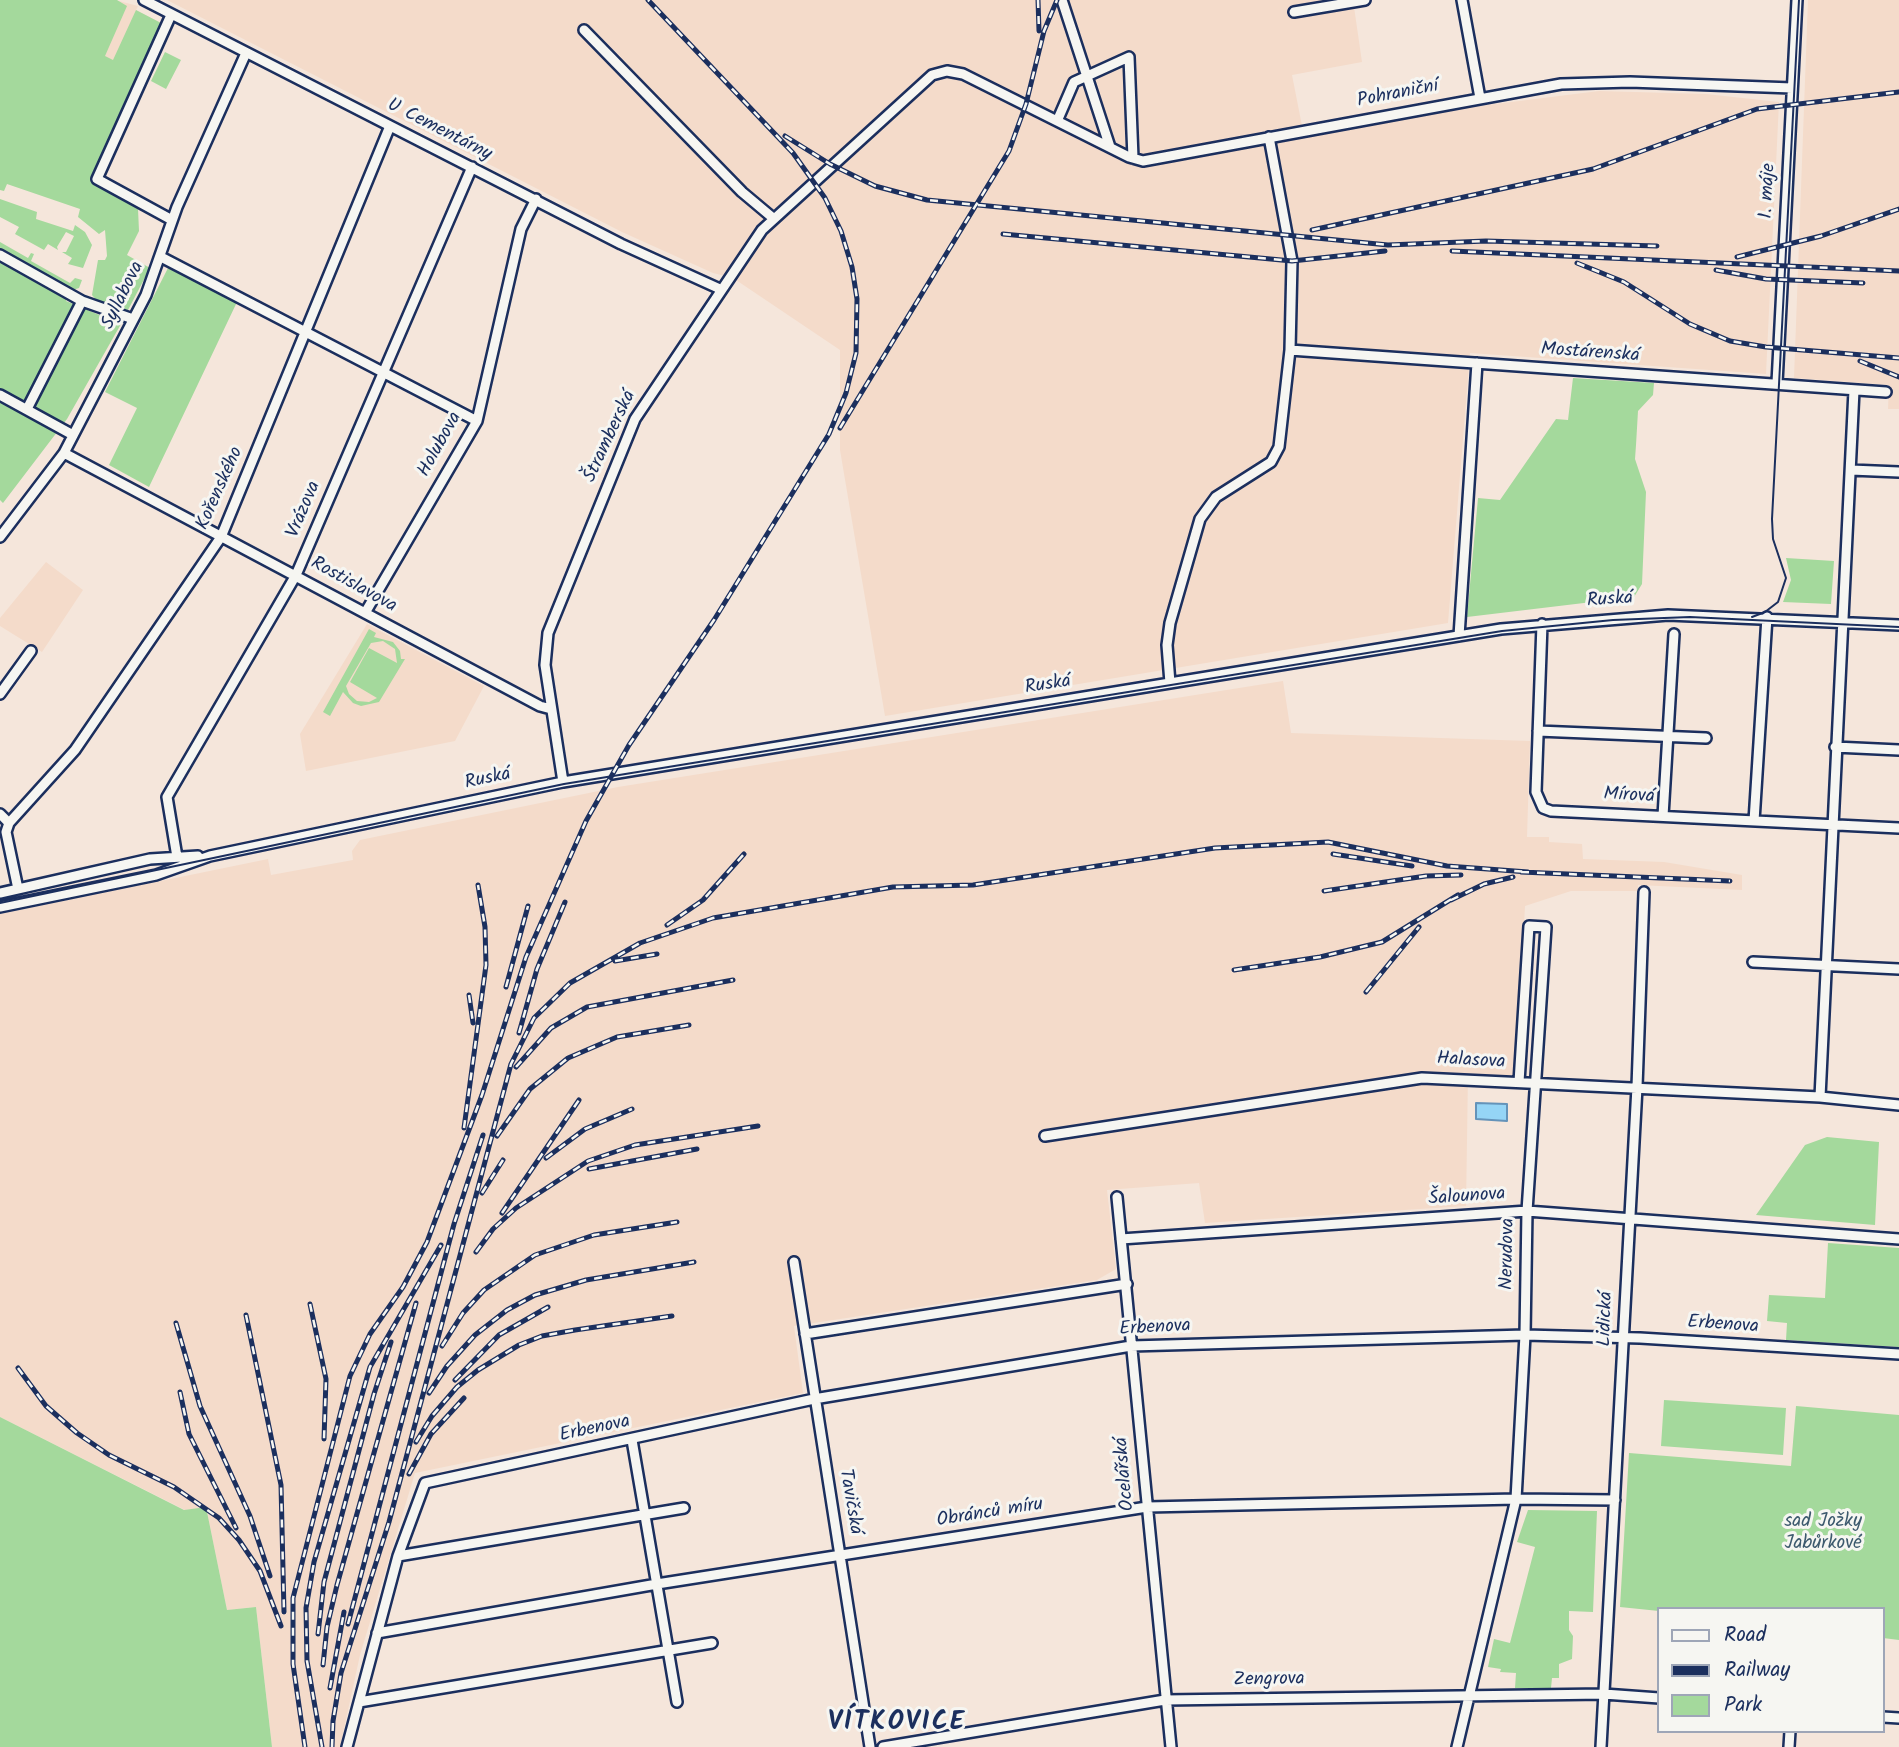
<!DOCTYPE html>
<meta charset="utf-8">
<style>
body{margin:0}
#map{position:relative;width:1899px;height:1747px;overflow:hidden;background:#f5e6db;font-family:Kalam,sans-serif}
canvas{display:block}
.legend{position:absolute;left:1657px;top:1607px;width:228px;height:126px;box-sizing:border-box;background:#f6f6f2;border:2px solid #9ea6b7;margin:0;padding:9px 12px;list-style:none;font-size:21px;color:#1b2f5e}
.legend li{display:flex;align-items:center;gap:14px;height:35px}
.legend b{width:35px;border:2px solid #9ea6b7}
</style>
<div id="map">
<canvas width="1899" height="1747"></canvas>
<ul class="legend">
<li><b style="height:9px;background:#f6f6f2"></b>Road</li>
<li><b style="height:9px;background:#1b2f5e"></b>Railway</li>
<li><b style="height:19px;background:#a4d99c"></b>Park</li>
</ul>
</div>
<script>
const context = document.querySelector('canvas').getContext('2d');
context.lineJoin = 'round';
function fill(path, color) { context.fillStyle = color; context.fill(path, 'evenodd'); }
const toPath = rows => new Path2D(rows.map(r => 'M' + r).join(''));
function stroke(path, color, width, dash) { context.strokeStyle = color; context.lineWidth = width; context.lineCap = dash ? 'butt' : 'round'; context.setLineDash(dash || []); context.stroke(path); }
function write(font, color, halo, rows, align = 'center') {
  context.font = font + ' Kalam,sans-serif'; context.lineWidth = 6; context.setLineDash([]); context.textBaseline = 'middle'; context.strokeStyle = halo; context.fillStyle = color; for (const [text, x, y, turn = 0] of rows) {
    context.save(); context.translate(x, y); context.rotate((+turn || 0) * Math.PI / 180); context.textAlign = isNaN(turn) ? turn : align; if (halo) context.strokeText(text, 0, 0); context.fillText(text, 0, 0); context.restore();
  }
}
fill(toPath([
 [167,0,1353,0,1362,62,1292,75,1304,136,1487,105,1599,91,1706,94,1779,102,1766,374,1470,353,1448,623,885,716,840,450,840,350,733,278,713,273,622,232],
 [1808,0,1899,0,1899,409,1888,409,1889,385,1794,378],
 [119,1,138,6,136,10,161,23,137,78,88,56],
 [46,562,83,590,42,652,0,626,0,618],
 [367,624,484,686,455,741,306,771,300,734],
 [1283,681,1291,733,1530,741,1527,837,1549,837,1549,842,1582,844,1583,859,1664,862,1742,875,1742,890,1638,885,1638,891,1571,891,1525,906,1516,1077,1468,1074,1466,1206,1205,1223,1199,1183,1107,1190,1116,1269,1097,1280,794,1326,803,1393,415,1473,360,1655,340,1747,272,1747,256,1607,227,1610,206,1507,185,1510,0,1417,0,914,268,859,271,875,353,860,352,851,360,840,618,787]
]), '#f4dbca');
fill(toPath([
 [0,0,117,0,127,6,105,56,113,60,136,10,161,23,92,181,138,209,139,231,127,255,150,268,128,310,97,301,92,295,98,260,105,260,107,256,105,230,99,234,78,217,80,209,7,184,4,191,0,190],
 [165,52,181,60,166,89,151,81],
 [0,199,37,212,36,219,73,231,75,225,85,232,92,245,83,268,68,264,72,258,62,252,66,252,74,236,66,232,57,247,58,250,48,244,44,250,15,234,19,227,0,217],
 [0,242,28,258,31,253,34,254,31,261,70,283,75,278,82,280,79,288,70,291,66,301,121,324,67,419,3,503,0,500],
 [168,268,237,302,149,487,109,465,137,408,105,392],
 [1573,378,1654,383,1653,395,1638,411,1636,445,1635,459,1646,492,1642,584,1634,597,1467,617,1478,498,1500,500,1556,419,1568,420],
 [1786,558,1834,561,1831,604,1783,602,1791,580],
 [369,629,376,633,374,637,393,642,400,651,401,659,405,659,379,702,361,706,353,703,343,692,330,716,323,712],
 [383,641,395,649,397,663,369,648,350,682,377,698,369,702,357,701,349,694,346,686,371,643],
 [1827,1137,1879,1142,1875,1225,1756,1215,1805,1145],
 [1828,1243,1899,1248,1899,1347,1786,1340,1787,1323,1767,1321,1769,1295,1825,1298],
 [1664,1400,1786,1408,1783,1455,1661,1446],
 [1796,1406,1899,1415,1899,1640,1883,1638,1883,1609,1659,1609,1659,1611,1620,1607,1629,1453,1791,1466],
 [0,1417,184,1510,206,1507,227,1610,256,1607,272,1747,0,1747],
 [1528,1510,1597,1511,1593,1612,1569,1611,1569,1630,1573,1636,1572,1659,1559,1664,1559,1678,1552,1678,1551,1688,1515,1688,1516,1673,1500,1672,1501,1669,1488,1667,1494,1639,1510,1643,1535,1547,1517,1542]
]), '#a4d99c');
const water = toPath([
 [1476,1103,1507,1104,1507,1121,1476,1119,1476,1103]
]);
fill(water, '#95d5f6');
stroke(water, '#6493b9', 2);
const minor = toPath([
 [144,0,621,244,720,289],
 [1062,0,1110,147],
 [1462,0,1480,98],
 [1294,12,1365,0],
 [171,15,97,179,172,220],
 [584,30,742,192,773,218],
 [1058,119,1074,82,1129,57,1133,158],
 [1269,137,1292,261,1290,350,1886,392],
 [0,255,82,301,133,319],
 [161,257,477,421],
 [1777,383,1797,0],
 [0,395,73,435],
 [27,409,82,301],
 [64,453,540,706,551,709],
 [1851,470,1899,472],
 [0,537,64,453,146,295,177,207,246,53],
 [365,613,477,421,521,229,536,199],
 [1542,624,1536,792,1543,808,1551,811,1899,828],
 [1459,636,1477,363],
 [1170,683,1167,645,1170,623,1200,519,1216,497,1271,462,1279,447,1290,350],
 [0,694,31,651],
 [1538,731,1706,738],
 [1835,747,1899,750],
 [563,782,545,665,548,633,635,419,762,230,932,75,947,71,963,74,1129,157,1143,161,1561,84,1630,82,1792,88],
 [0,814,9,823,6,832,18,889],
 [1663,816,1674,634],
 [1754,821,1767,617],
 [9,823,75,750,221,537,390,126],
 [177,857,167,797,296,575,472,167],
 [0,893,150,859,198,856],
 [0,907,156,875,210,856,563,782,1501,629,1668,615,1899,625],
 [1753,962,1899,969],
 [1820,1097,1854,390],
 [1045,1136,1422,1078,1820,1097,1899,1105],
 [1117,1197,1171,1747],
 [1121,1239,1527,1211,1899,1239],
 [794,1262,870,1747],
 [805,1334,1127,1284],
 [632,1440,677,1702],
 [398,1556,684,1508],
 [377,1633,657,1584,1147,1507,1516,1499,1615,1500],
 [359,1702,712,1643],
 [1883,1717,1899,1718],
 [347,1747,398,1556,425,1483,814,1399,1131,1346,1525,1335,1640,1338,1899,1354],
 [883,1747,1165,1700,1604,1694,1659,1698],
 [1457,1747,1516,1499,1525,1335,1527,1211,1546,927,1529,926,1519,1082],
 [1601,1747,1637,1087,1644,892],
 [1789,1747,1790,1731]
]);
stroke(minor, '#1b2f5e', 14);
stroke(minor, '#f6f6f2', 9);
stroke(toPath([
 [1752,617,1765,612,1778,602,1786,578,1773,539,1772,519,1799,0],
 [0,903,564,784,1502,631,1613,620,1690,617,1899,627]
]), '#1b2f5e', 2);
const rail = toPath([
 [1038,0,1039,31],
 [785,136,830,164,875,186,927,200,1388,245,1486,241,1657,246],
 [1312,230,1593,169,1757,109,1899,92],
 [1003,234,1292,261,1385,251],
 [1452,251,1899,271],
 [1737,257,1821,236,1899,209],
 [1577,263,1624,282,1690,324,1730,341,1766,347,1899,358],
 [1716,270,1766,279,1863,283],
 [1860,361,1899,377],
 [840,428,1009,151,1026,104,1044,31,1057,0],
 [1333,854,1412,866],
 [1521,872,1730,881],
 [1324,891,1426,876,1461,875],
 [1451,900,1484,884,1513,877],
 [667,925,703,900,744,854],
 [615,961,657,954],
 [1234,970,1320,957,1382,942,1458,895],
 [506,987,528,906],
 [1366,992,1419,927],
 [469,995,473,1023],
 [519,1033,537,969,565,902],
 [516,1067,551,1028,587,1007,733,980],
 [464,1128,486,965,485,927,478,885],
 [497,1136,530,1089,568,1058,617,1037,689,1025],
 [546,1158,585,1129,632,1109],
 [589,1169,697,1149],
 [482,1193,503,1160],
 [502,1213,579,1100],
 [476,1252,493,1229,516,1208,588,1161,635,1145,758,1126],
 [310,1304,326,1379,324,1439],
 [246,1315,281,1485,284,1612],
 [176,1323,200,1406,250,1516,270,1576],
 [442,1346,463,1313,484,1290,535,1255,594,1235,677,1222],
 [18,1368,46,1406,77,1433,109,1455,174,1487,219,1518,239,1540,260,1571,281,1626],
 [455,1380,499,1335,548,1307],
 [180,1392,189,1434,236,1528],
 [429,1393,447,1366,475,1335,507,1310,535,1295,586,1280,694,1262],
 [416,1442,432,1416,457,1387,478,1370,519,1345,542,1336,575,1330,672,1316],
 [409,1474,431,1434,464,1398],
 [348,1624,454,1224,483,1135],
 [318,1634,324,1582,374,1394,391,1342],
 [323,1665,327,1627,337,1585,416,1303],
 [330,1688,344,1612],
 [305,1747,293,1664,293,1598,350,1376,370,1334,403,1287,427,1242,482,1095,526,957,586,821,629,745,714,620,829,434,846,393,856,353,857,299,852,267,841,231,825,198,793,153,648,0],
 [322,1747,307,1661,306,1608,314,1562,370,1367,441,1245],
 [332,1747,333,1721,341,1673,389,1522,511,1064,534,1018,570,983,640,943,713,918,893,887,973,885,1215,848,1328,842,1447,866,1528,872]
]);
stroke(rail, '#1b2f5e', 5);
stroke(rail, '#f6f6f2', 2.5, [8]);
write('19px', '#1b2f5e', '#f6f6f2', [
 ["Pohraniční",1398,95,-11],
 ["U Cementárny",439,131,27],
 ["1. máje",1769,191,-87],
 ["Syllabova",124,296,-64],
 ["Mostárenská",1590,354,4],
 ["Štramberská",611,437,-65],
 ["Holubova",441,445,-61],
 ["Kořenského",221,489,-66],
 ["Vrázova",305,510,-67],
 ["Rostislavova",353,586,29],
 ["Ruská",1610,601,-4],
 ["Ruská",1048,686,-9],
 ["Ruská",488,780,-12],
 ["Mírová",1629,797,3],
 ["Halasova",1471,1062,3],
 ["Šalounova",1467,1198,-4],
 ["Nerudova",1509,1254,-89],
 ["Lidická",1607,1319,-88],
 ["Erbenova",1723,1326,4],
 ["Erbenova",1155,1329,-3],
 ["Erbenova",595,1430,-12],
 ["Ocelářská",1126,1474,-95],
 ["Tavičská",849,1502,80],
 ["Obránců míru",990,1514,-9],
 ["Zengrova",1269,1681,-1]
]);
write('19px', '#3d5a6e', '#f6f6f2', [
 ["sad Jožky",1823,1523],
 ["Jabůrkové",1823,1545]
]);
context.letterSpacing = '2px';
write('bold 26px', '#1b2f5e', '#f6f6f2', [
 ["VÍTKOVICE",897,1725]
]);
context.letterSpacing = '0px';
</script>
